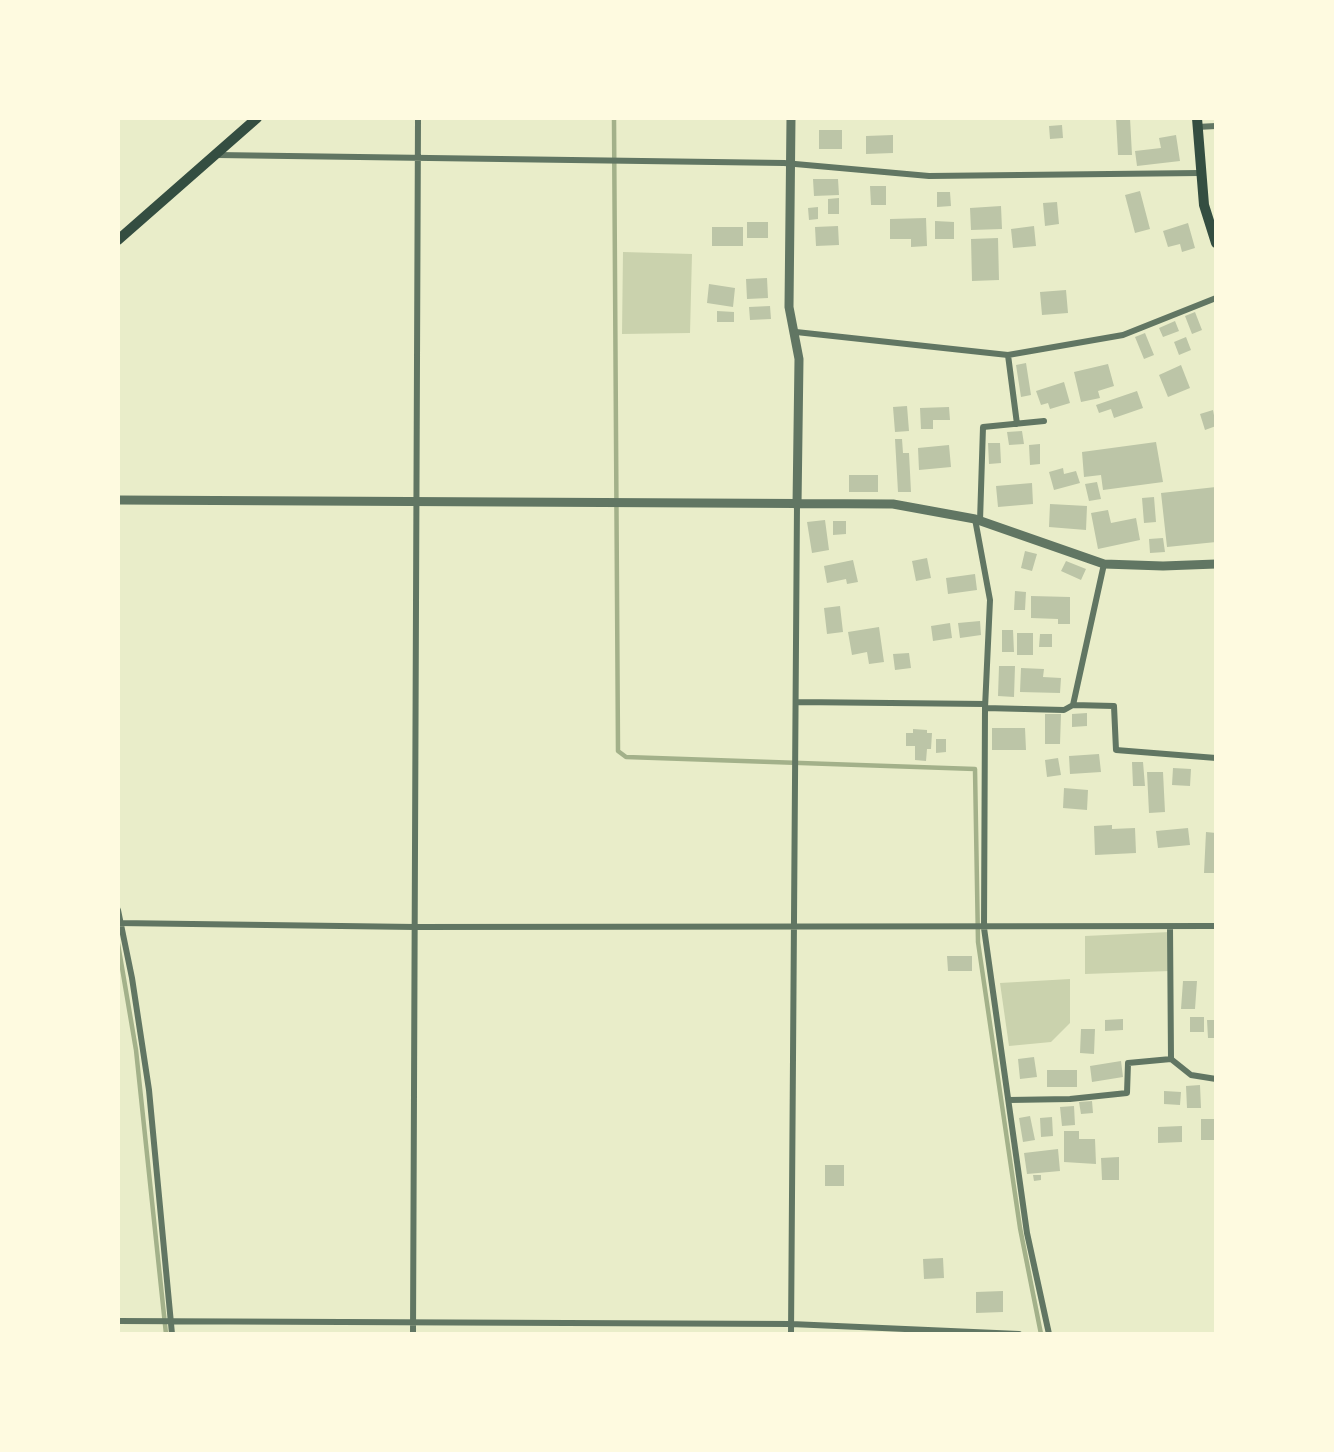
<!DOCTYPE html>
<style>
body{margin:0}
#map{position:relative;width:1334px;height:1452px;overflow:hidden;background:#e9edc9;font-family:Signika,sans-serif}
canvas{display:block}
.frame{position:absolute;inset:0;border:120px solid #fefae0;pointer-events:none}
</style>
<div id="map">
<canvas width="1334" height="1452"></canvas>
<div class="frame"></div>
</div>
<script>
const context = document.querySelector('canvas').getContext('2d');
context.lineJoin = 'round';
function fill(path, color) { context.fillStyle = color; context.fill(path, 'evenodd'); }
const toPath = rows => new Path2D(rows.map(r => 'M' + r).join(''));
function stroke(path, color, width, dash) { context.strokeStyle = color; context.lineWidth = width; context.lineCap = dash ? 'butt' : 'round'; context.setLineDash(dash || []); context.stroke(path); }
fill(toPath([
 [623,252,692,254,690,333,622,334],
 [1170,932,1170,971,1085,974,1085,936],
 [1070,979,1070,1023,1051,1042,1009,1046,1000,983]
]), '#cad2ad');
stroke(toPath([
 [614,118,618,751,626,757,975,769,978,942,1020,1228,1041,1334],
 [118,944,136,1050,166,1334]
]), '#a3b18a', 4.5);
fill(toPath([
 [1116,118,1130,118,1132,155,1118,155],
 [1062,125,1063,138,1050,139,1049,126],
 [819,130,842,130,842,149,819,149],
 [893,135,893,153,866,154,866,136],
 [1176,135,1180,161,1137,166,1135,151,1161,148,1159,138],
 [813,179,838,179,839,195,814,196],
 [870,186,886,186,886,205,871,205],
 [1140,191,1150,229,1135,233,1125,195],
 [937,192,950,192,951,206,937,207],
 [839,198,839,214,828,214,828,199],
 [1057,202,1059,224,1045,226,1043,203],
 [1001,206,1002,229,971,230,970,208],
 [818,207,818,219,809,220,808,208],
 [926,218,927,246,911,247,911,239,890,239,890,219],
 [935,221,954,222,954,239,935,239],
 [747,222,768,222,768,238,747,238],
 [1188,223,1195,248,1182,252,1180,244,1168,247,1163,231],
 [838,226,839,245,816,246,815,227],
 [1034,226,1036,246,1013,248,1011,229],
 [712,227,743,227,743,246,712,246],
 [998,238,999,280,972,281,971,239],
 [767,278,768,298,747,299,746,279],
 [709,284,735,288,733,307,707,303],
 [1066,290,1068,313,1042,315,1040,292],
 [770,306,771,319,750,320,749,307],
 [717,311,734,312,734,322,717,322],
 [1195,312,1202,330,1192,334,1185,316],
 [1175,321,1179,331,1163,337,1159,328],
 [1145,333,1154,355,1144,359,1135,337],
 [1186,337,1191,350,1179,355,1174,342],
 [1026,363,1031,395,1021,397,1016,365],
 [1108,364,1114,386,1098,391,1100,398,1081,402,1074,372],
 [1181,365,1190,388,1168,397,1159,375],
 [1064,382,1070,403,1050,409,1048,403,1041,405,1036,391],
 [1137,391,1143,408,1114,418,1111,409,1099,413,1096,405],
 [907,406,909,431,895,432,893,407],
 [949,407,950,420,933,420,933,429,921,429,920,408],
 [1213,410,1216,426,1205,430,1200,414],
 [1022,431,1024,444,1009,445,1007,432],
 [895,439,902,439,903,453,909,453,911,492,898,492],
 [1156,442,1163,482,1103,490,1101,475,1084,477,1082,452],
 [988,443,1000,443,1001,463,989,464],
 [1040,444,1040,464,1030,465,1029,445],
 [949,445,951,467,919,470,918,448],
 [1063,468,1064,474,1076,471,1080,483,1054,490,1049,472],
 [849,475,878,475,878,492,849,492],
 [1097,482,1101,499,1089,501,1085,484],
 [1032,483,1033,504,998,507,996,486],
 [1216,487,1216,542,1167,547,1161,493],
 [1154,497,1156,522,1144,523,1142,498],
 [1050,504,1087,506,1086,530,1049,527],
 [1108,510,1111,523,1136,518,1140,540,1098,549,1091,513],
 [825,520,829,550,812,553,807,522],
 [833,521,846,521,846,534,833,535],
 [1163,538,1165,552,1150,553,1149,539],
 [1025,551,1037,554,1032,571,1021,568],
 [927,558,931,578,916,581,912,561],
 [853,560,858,582,847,584,846,579,827,583,824,566],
 [1066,561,1086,569,1081,580,1061,571],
 [975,574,977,590,948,594,946,578],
 [1015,591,1026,592,1025,610,1014,610],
 [1031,596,1070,597,1070,624,1058,624,1058,619,1031,618],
 [840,606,843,632,827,634,824,608],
 [980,621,981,635,960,638,958,623],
 [950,623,952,638,933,641,931,626],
 [879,627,884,662,869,664,867,652,852,655,848,632],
 [1002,630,1013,630,1014,652,1002,652],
 [1017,633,1033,633,1033,655,1017,655],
 [1040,634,1052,634,1052,647,1039,647],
 [909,653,911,668,895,670,893,654],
 [999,666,1015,666,1014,697,998,696],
 [1021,668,1044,669,1043,677,1061,678,1060,693,1020,692],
 [1087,713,1087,726,1072,727,1072,714],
 [1045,714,1061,714,1060,744,1045,744],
 [992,728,1025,728,1026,750,992,750],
 [913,729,927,730,927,733,932,733,931,749,927,749,926,761,915,760,915,746,906,746,906,733,913,733],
 [936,739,946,739,946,752,936,753],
 [1099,754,1101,772,1070,774,1069,756],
 [1058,758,1061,775,1047,777,1045,760],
 [1132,762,1143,762,1145,786,1133,786],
 [1173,768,1191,769,1190,786,1172,785],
 [1147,772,1163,772,1165,812,1149,813],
 [1064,788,1088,790,1087,810,1063,808],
 [1112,825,1112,829,1135,828,1136,853,1095,855,1094,826],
 [1188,828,1190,845,1158,848,1156,831],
 [1206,832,1216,833,1216,873,1204,873],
 [947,956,972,956,972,971,948,971],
 [1183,981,1197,981,1195,1009,1181,1009],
 [1190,1017,1204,1017,1204,1032,1190,1032],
 [1123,1019,1123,1030,1105,1031,1105,1020],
 [1207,1020,1216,1020,1216,1038,1208,1038],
 [1081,1029,1095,1029,1094,1054,1080,1053],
 [1034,1057,1037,1077,1020,1079,1018,1059],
 [1121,1061,1123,1077,1092,1082,1090,1066],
 [1047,1070,1077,1070,1077,1087,1047,1087],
 [1200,1085,1201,1108,1187,1108,1186,1086],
 [1164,1091,1181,1092,1180,1105,1164,1104],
 [1092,1101,1093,1113,1081,1114,1079,1102],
 [1074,1106,1075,1125,1062,1126,1060,1107],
 [1030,1116,1035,1140,1023,1142,1019,1118],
 [1052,1117,1053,1136,1041,1137,1040,1118],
 [1201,1119,1216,1119,1216,1140,1201,1140],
 [1182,1126,1182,1142,1158,1143,1158,1127],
 [1064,1131,1079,1131,1079,1139,1095,1139,1096,1164,1064,1162],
 [1058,1149,1060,1171,1027,1174,1024,1153],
 [1119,1157,1119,1180,1102,1180,1101,1158],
 [825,1165,844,1165,844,1186,825,1186],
 [1033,1175,1041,1175,1041,1180,1034,1181],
 [943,1258,944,1278,924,1279,923,1259],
 [1003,1291,1003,1312,976,1313,976,1292]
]), '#bcc5a7');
stroke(toPath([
 [1197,127,1216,126],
 [217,155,784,163,929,176,1200,173],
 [796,332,1008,355,1123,335,1216,298],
 [1008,355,1017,424],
 [975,519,990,600,985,708,984,928,1027,1233,1049,1334],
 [980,521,983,427,1044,421],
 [796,702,985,704],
 [1073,705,1104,564],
 [985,708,1064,710,1073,705,1114,706,1116,750,1216,758],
 [118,910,132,978,149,1090,172,1334],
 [118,923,415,927,1216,926],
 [1170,927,1171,1059],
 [1009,1100,1070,1099,1127,1093,1128,1063,1171,1059,1191,1075,1216,1079],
 [118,1321,791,1324,1019,1334],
 [413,1334,418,118],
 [791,1334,797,505]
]), '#617663', 6);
stroke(toPath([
 [791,118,789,307,799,359,797,505],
 [118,500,893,504,975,519,1104,564,1163,566,1216,564]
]), '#617663', 9);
stroke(toPath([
 [1197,118,1204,205,1216,243],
 [118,240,257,118]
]), '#344e41', 10);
</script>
